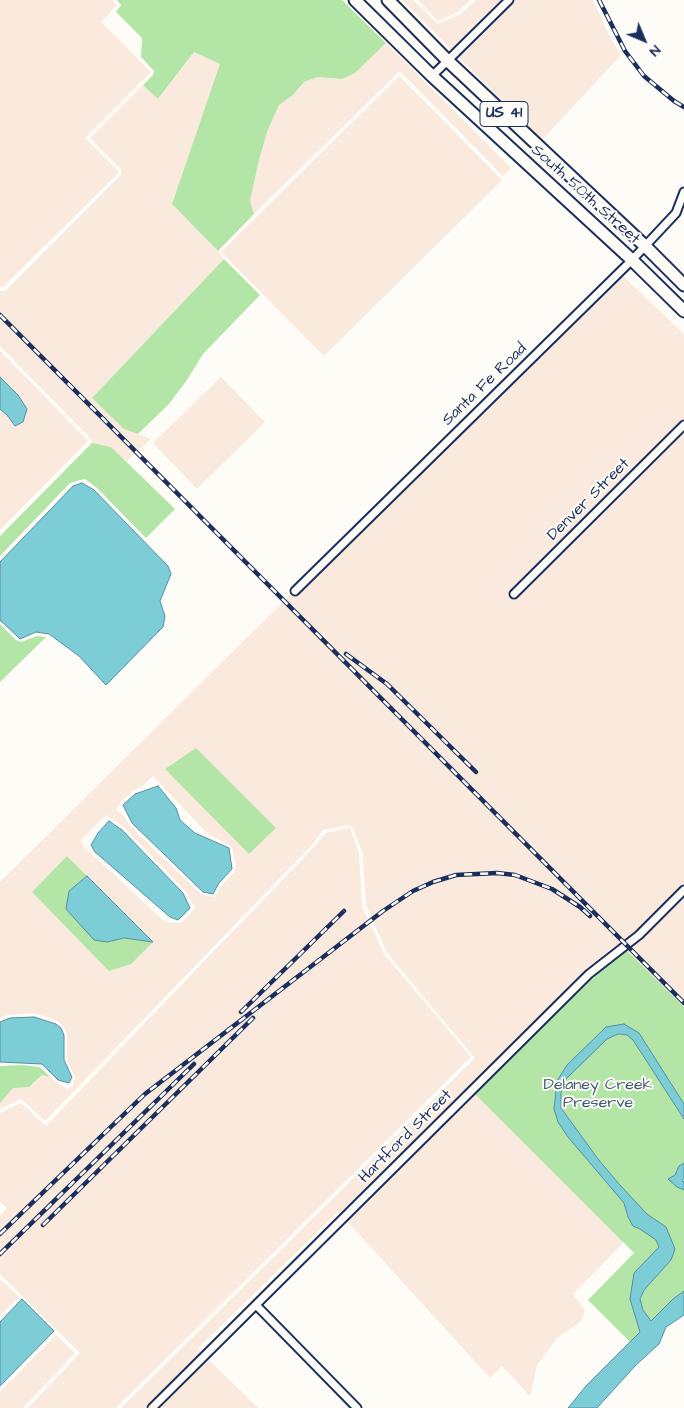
<!DOCTYPE html>
<style>
body{margin:0}
#map{position:relative;width:684px;height:1408px;overflow:hidden;background:#fdfcf7;font-family:"Architects Daughter",sans-serif}
canvas{display:block}
.north{position:absolute;left:619px;top:15px;width:50px;height:50px;-webkit-text-stroke:4px #fdfcf7;paint-order:stroke;rotate:135deg;font-size:14px;font-weight:700;line-height:20px;text-align:center;color:#1b2f5e}
.north::after{content:'';display:block;margin:auto;width:18px;height:22px;background:#1b2f5e;clip-path:polygon(50% 0,100% 100%,50% 72%,0 100%)}
</style>
<div id="map">
<canvas width="684" height="1408"></canvas>
<div class="north">N</div>
</div>
<script>
const context = document.querySelector('canvas').getContext('2d');
context.lineJoin = 'round';
function fill(path, color) { context.fillStyle = color; context.fill(path, 'evenodd'); }
const toPath = rows => new Path2D(rows.map(r => 'M' + r).join(''));
function stroke(path, color, width, dash) { context.strokeStyle = color; context.lineWidth = width; context.lineCap = dash ? 'butt' : 'round'; context.setLineDash(dash || []); context.stroke(path); }
function write(font, color, halo, rows, align = 'center') {
  context.font = font + ' "Architects Daughter",sans-serif'; context.lineWidth = 4; context.setLineDash([]); context.textBaseline = 'middle'; context.strokeStyle = halo; context.fillStyle = color; for (const [text, x, y, turn = 0] of rows) {
    context.save(); context.translate(x, y); context.rotate((+turn || 0) * Math.PI / 180); context.textAlign = isNaN(turn) ? turn : align; if (halo) context.strokeText(text, 0, 0); context.fillText(text, 0, 0); context.restore();
  }
}
fill(toPath([
 [0,0,112,0,117,5,101,22,151,72,85,138,119,172,2,288,0,286],
 [402,0,413,0,438,24,461,14,476,0,502,0,452,50],
 [418,0,470,0,458,12,438,21],
 [516,0,593,0,609,35,621,55,542,140,458,57],
 [386,43,511,168,503,176,402,73,399,72,254,214,250,201,259,160,267,132,279,105,293,95,304,82,318,77,342,79,355,73],
 [194,52,221,64,172,204,218,251,224,259,92,398,124,429,151,439,126,462,111,447,92,443,91,439,0,346,0,291,5,291,122,174,121,169,90,138,143,85,159,99],
 [399,76,502,180,324,356,221,252],
 [623,276,684,334,684,418,508,594,514,600,684,431,684,883,636,931,616,947,614,946,585,971,341,1215,338,1212,198,1348,201,1353,145,1408,121,1408,474,1059,474,1057,387,953,366,905,363,854,353,828,348,825,323,830,312,845,45,1121,21,1099,0,1109,0,1103,13,1087,33,1084,42,1075,50,1077,68,1090,74,1084,73,1083,75,1077,67,1060,67,1035,64,1027,58,1021,34,1013,8,1015,0,1018,0,882,292,593,296,597],
 [153,776,209,835,231,846,232,848,235,862,236,864,235,871,222,885,215,897,202,895,129,825,125,817,116,810,120,803,132,791,140,788],
 [106,815,124,827,186,892,195,908,187,918,180,923,165,922,84,847,81,840],
 [67,856,152,941,109,970,32,892],
 [0,351,88,441,0,530],
 [221,377,265,422,197,489,153,443],
 [350,828,359,853,362,906,384,954,471,1057,116,1408,28,1408,80,1353,0,1274,0,1216,7,1208,0,1202,0,1113,21,1103,46,1126,314,847,326,833],
 [684,896,684,1013,623,953,642,938],
 [481,1088,627,1239,573,1294,585,1310,581,1321,557,1338,537,1365,530,1396,502,1366,490,1378,347,1221],
 [0,1279,19,1297,0,1316],
 [56,1335,75,1353,23,1408,0,1408,0,1392],
 [208,1359,258,1408,158,1408]
]), '#faeade');
fill(toPath([
 [117,0,342,0,386,43,355,73,342,79,318,77,304,82,293,95,279,105,267,132,259,160,250,201,254,214,218,251,172,204,220,64,194,52,158,99,143,85,153,75,154,71,141,57,142,38,116,12,121,5],
 [224,259,260,295,203,354,187,380,169,404,138,434,124,429,92,398],
 [92,443,111,447,175,509,146,538,97,488,85,479,80,480,70,483,0,556,0,536],
 [0,624,16,640,21,642,37,636,46,637,0,682],
 [196,748,276,828,249,854,165,769],
 [67,856,87,876,69,891,107,942,124,938,153,942,131,964,109,971,32,892],
 [624,948,684,1007,684,1307,639,1351,588,1300,634,1253,475,1094],
 [22,1065,40,1067,50,1077,42,1075,29,1087,13,1088,0,1103,0,1066]
]), '#b3e5a6');
const water = toPath([
 [0,377,18,395,27,409,23,422,15,426,7,415,0,409,0,377],
 [82,483,94,490,168,566,171,574,160,601,165,616,163,627,106,685,103,682,79,656,49,634,36,632,20,639,0,620,0,562,73,486,82,483],
 [158,786,176,808,180,820,195,833,229,848,232,869,219,883,213,894,203,892,132,823,123,805,135,794,158,786],
 [109,821,122,830,183,893,190,908,178,920,170,917,95,852,91,845,98,833,109,821],
 [87,876,153,942,124,938,107,942,94,940,66,909,69,891,87,876],
 [34,1017,56,1024,61,1028,64,1035,64,1060,72,1077,69,1083,58,1080,42,1064,0,1062,0,1022,10,1018,34,1017],
 [624,1024,639,1033,684,1104,684,1119,633,1040,627,1035,618,1034,607,1039,566,1079,561,1093,561,1108,598,1159,619,1184,647,1214,666,1227,675,1249,671,1260,644,1290,640,1299,643,1310,651,1321,673,1299,684,1291,684,1315,666,1327,659,1344,635,1366,597,1408,568,1408,586,1386,640,1332,630,1299,634,1273,659,1247,656,1240,640,1229,633,1226,628,1217,624,1203,568,1137,558,1122,554,1109,557,1081,567,1065,606,1027,624,1024],
 [684,1163,684,1178,682,1181,684,1182,684,1190,677,1187,668,1179,675,1175,679,1166,684,1163],
 [22,1299,54,1331,0,1386,0,1322,22,1299]
]);
fill(water, '#7dcdd7');
stroke(water, '#568ea7', 1);
const minor = toPath([
 [432,76,509,0],
 [295,591,632,260,676,213,684,192],
 [514,594,684,425],
 [256,1305,357,1408],
 [152,1408,589,974,639,935,684,890]
]);
const primary = toPath([
 [355,0,432,76,632,260,684,311],
 [388,0,448,61,645,246,684,285]
]);
stroke(minor, '#1b2f5e', 11);
stroke(primary, '#1b2f5e', 15);
stroke(minor, '#fdfcf7', 7);
stroke(primary, '#fdfcf7', 11);
const rail = toPath([
 [599,0,625,51,644,76,674,101,684,107],
 [0,315,684,1003],
 [346,654,387,684,476,772],
 [241,1012,344,911],
 [43,1225,253,1018],
 [0,1234,145,1094,383,911,413,891,433,882,456,875,497,873,515,875,552,889,580,907,590,916],
 [0,1254,194,1064]
]);
stroke(rail, '#1b2f5e', 4.5);
stroke(rail, '#fdfcf7', 2.5, [8]);
for (const [x, y, w] of [
 [504,114,48]
]) { const box = new Path2D(); box.roundRect(x - w / 2, y - 12.5, w, 25, 4); context.fillStyle = '#fdfcf7'; context.fill(box); stroke(box, '#1b2f5e', 1); }
write('bold 15px', '#1b2f5e', null, [
 ["US 41",504,114]
]);
write('16px', '#1b2f5e', '#fdfcf7', [
 ["South 50th Street",585,195,42],
 ["Santa Fe Road",485,385,-44],
 ["Denver Street",589,500,-45],
 ["Hartford Street",406,1137,-45]
]);
write('16px', '#415c70', '#fdfcf7', [
 ["Delaney Creek",598,1086],
 ["Preserve",598,1104]
]);
</script>
